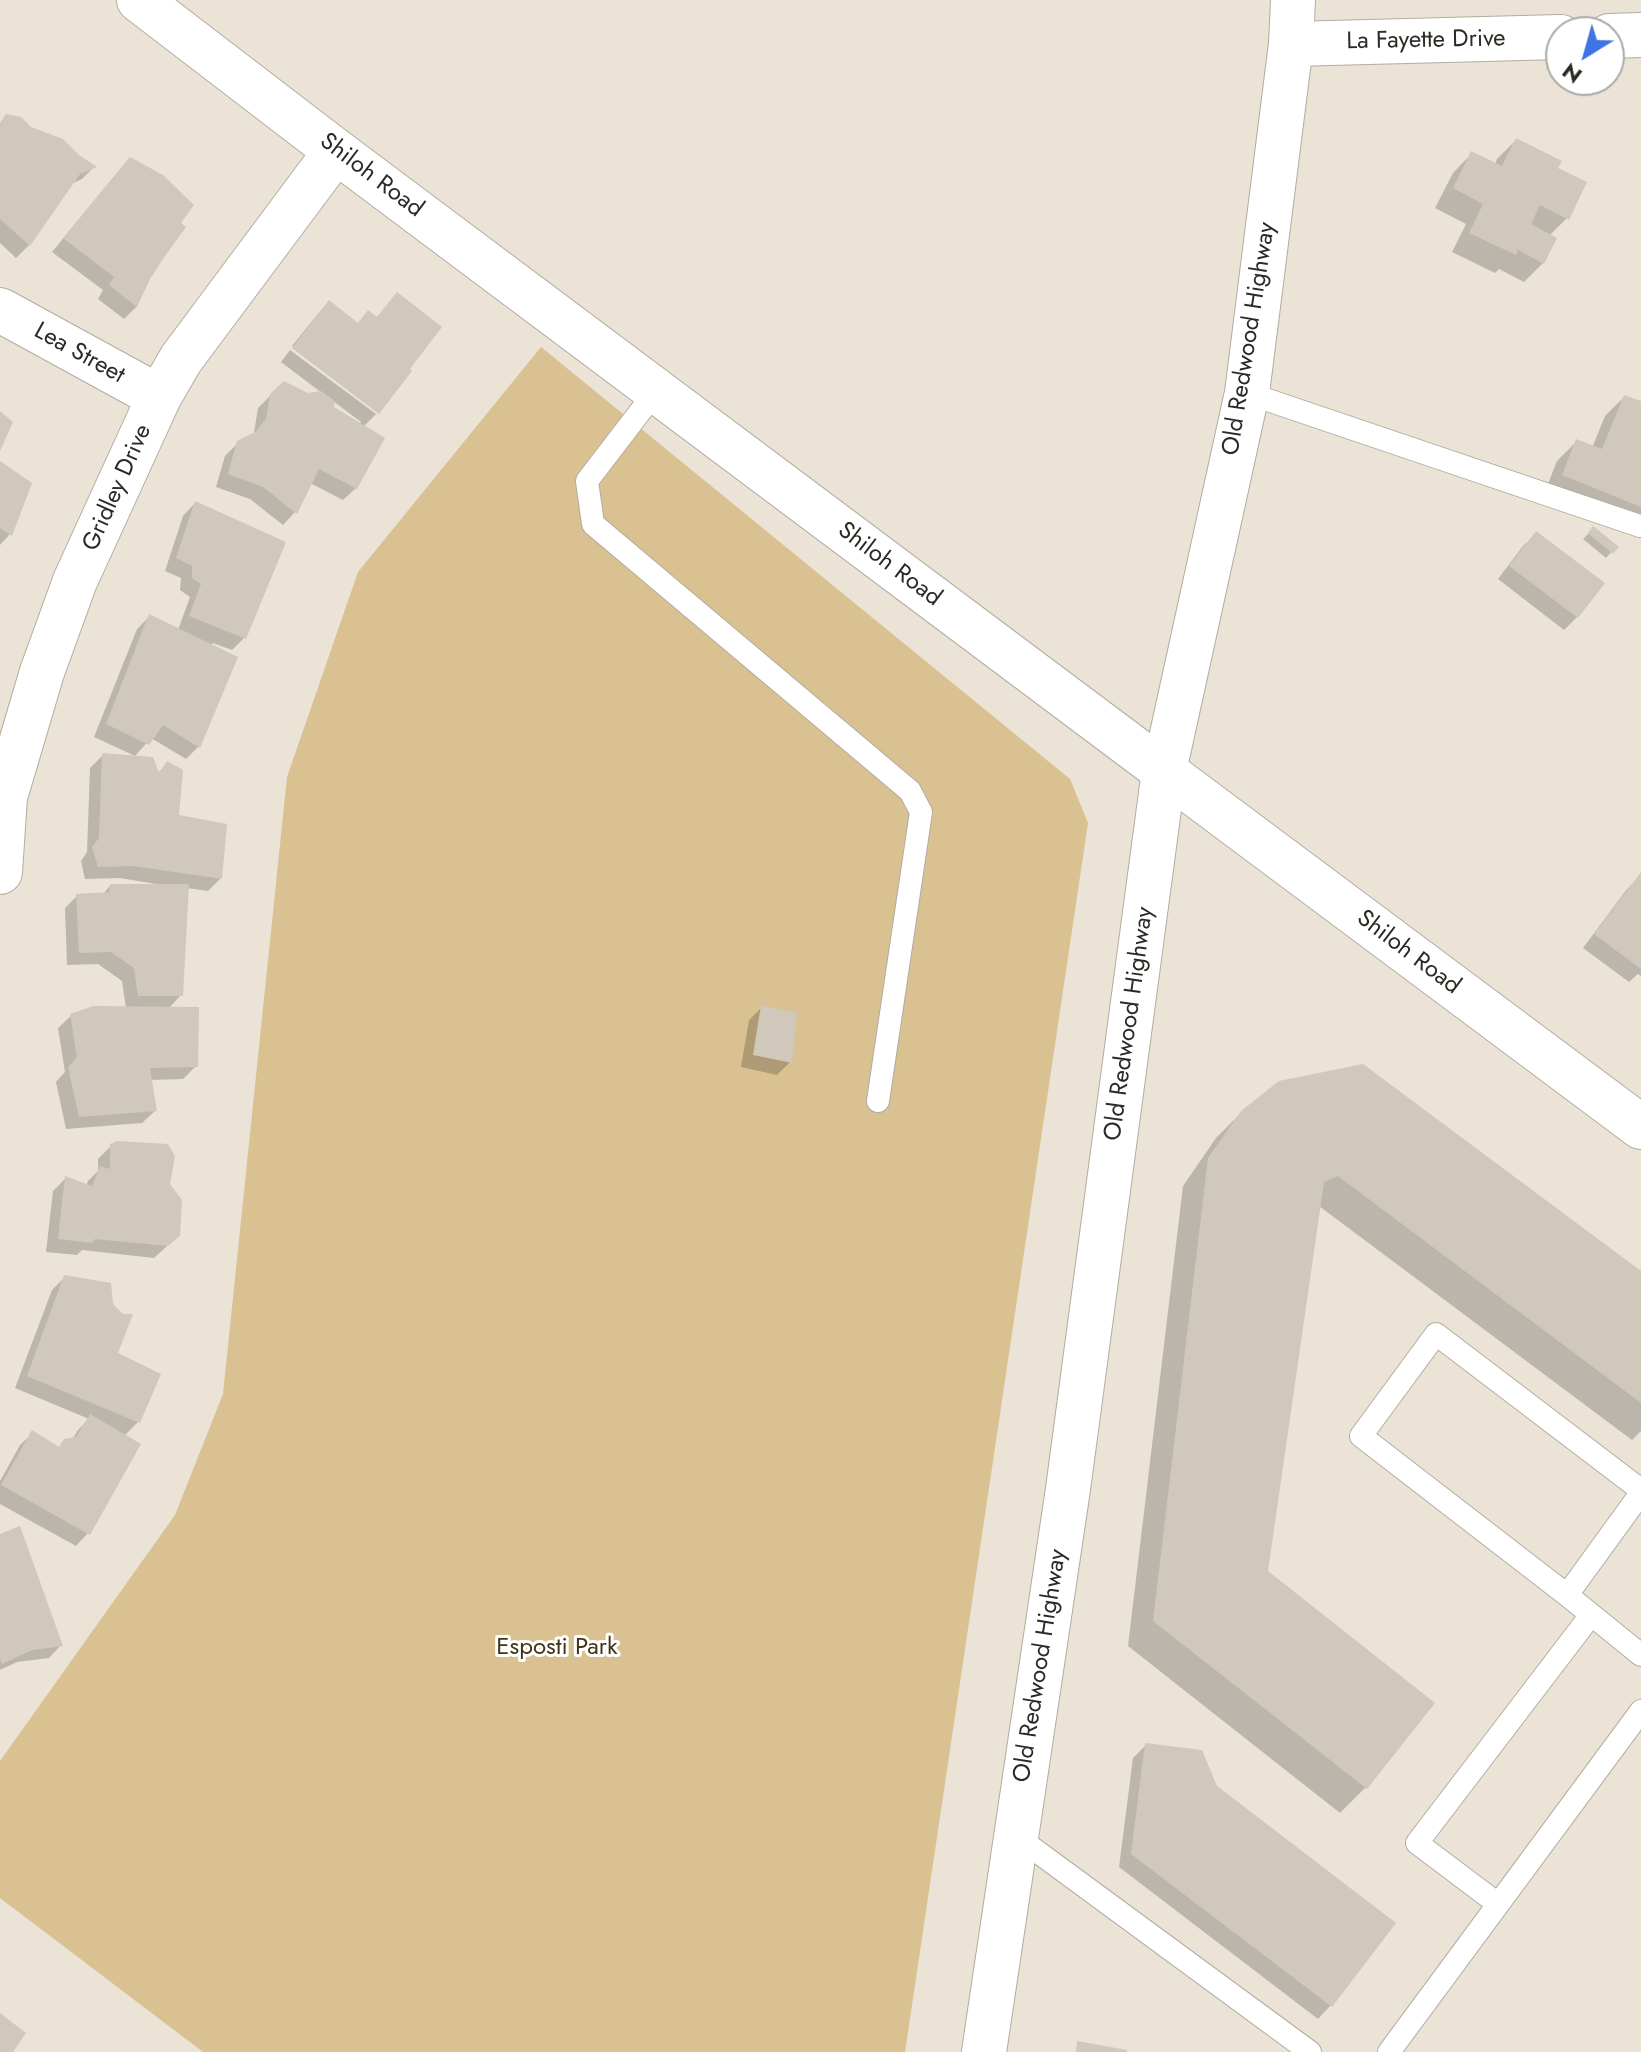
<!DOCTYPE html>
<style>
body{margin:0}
#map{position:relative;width:1641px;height:2052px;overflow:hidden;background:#eae3d6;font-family:Jost,sans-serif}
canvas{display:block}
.north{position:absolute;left:1545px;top:16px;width:80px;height:80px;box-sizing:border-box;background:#fff;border:2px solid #abaaa8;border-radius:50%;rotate:217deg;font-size:22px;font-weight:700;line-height:32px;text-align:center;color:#2c2a25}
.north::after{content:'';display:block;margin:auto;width:28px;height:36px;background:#3f74e4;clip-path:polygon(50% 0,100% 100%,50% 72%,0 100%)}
</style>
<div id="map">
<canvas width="1641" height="2052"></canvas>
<div class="north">N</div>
</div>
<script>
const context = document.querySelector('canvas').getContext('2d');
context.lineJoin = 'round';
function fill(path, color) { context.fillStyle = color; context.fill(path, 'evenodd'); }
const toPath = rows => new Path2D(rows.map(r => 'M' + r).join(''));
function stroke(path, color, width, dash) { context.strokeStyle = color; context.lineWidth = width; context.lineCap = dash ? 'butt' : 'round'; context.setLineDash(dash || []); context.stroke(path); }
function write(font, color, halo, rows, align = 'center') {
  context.font = font + ' Jost,sans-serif'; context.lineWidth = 6; context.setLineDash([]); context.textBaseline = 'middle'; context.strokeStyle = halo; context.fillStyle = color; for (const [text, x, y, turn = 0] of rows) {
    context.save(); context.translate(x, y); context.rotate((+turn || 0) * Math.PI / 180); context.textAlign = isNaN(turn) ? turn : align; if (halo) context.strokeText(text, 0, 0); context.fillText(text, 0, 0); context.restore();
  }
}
fill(toPath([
 [541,347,1070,779,1088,823,905,2052,203,2052,0,1898,0,1761,175,1515,223,1394,287,777,358,572]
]), '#dac192');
fill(toPath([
 [0,123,30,129,94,167,82,179,71,184,29,245,16,258,0,243],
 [1516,140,1556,169,1567,218,1549,236,1543,263,1524,282,1499,269,1495,273,1452,252,1466,224,1435,208,1453,173,1472,153,1495,165,1497,159],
 [118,172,178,224,148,278,137,306,124,319,98,299,103,290,52,252],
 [397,294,379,411,292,346,317,315,329,302,357,324,368,313,376,319],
 [290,350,376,414,363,427,356,488,343,500,310,483,295,512,283,525,250,499,216,487,225,456,238,443,254,433,258,408,271,395,308,395,322,393,281,362],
 [333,401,361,422,359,425,332,408],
 [1624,397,1641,403,1641,531,1544,494,1557,461,1576,442,1592,448,1605,416],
 [0,464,10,534,0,545],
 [195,503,244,638,232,650,213,643,211,646,198,747,186,759,151,738,135,756,94,737,137,629,150,616,178,630,190,597,180,590,181,578,165,571,183,516],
 [1594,528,1616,547,1606,558,1583,539],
 [1536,534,1577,617,1564,630,1498,579,1523,546],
 [103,755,157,774,167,764,176,817,221,878,208,891,187,888,181,995,168,1009,196,1066,183,1079,150,1080,155,1111,142,1123,66,1129,56,1082,65,1072,58,1028,71,1016,126,1008,122,981,98,964,67,965,65,908,77,896,103,894,110,886,156,886,156,884,120,878,85,879,81,861,87,852,90,768],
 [1640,877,1641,976,1638,974,1629,982,1583,948,1627,889],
 [762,1007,790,1062,777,1075,741,1067,749,1020],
 [1242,1112,1641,1273,1641,1431,1632,1440,1319,1206,1266,1572,1433,1703,1365,1788,1340,1813,1128,1646,1183,1186,1216,1138],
 [111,1146,178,1236,154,1258,82,1250,77,1255,46,1252,53,1191,65,1179,86,1186,88,1181,98,1171,98,1159],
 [65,1277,115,1354,138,1422,124,1436,88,1533,76,1546,0,1504,0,1481,20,1445,33,1433,58,1448,65,1441,72,1440,78,1430,89,1419,15,1388,52,1290],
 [0,1536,61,1645,49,1658,17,1662,0,1670],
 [1146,1745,1215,1787,1394,1923,1330,2006,1318,2019,1119,1867,1133,1758]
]), '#0003');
fill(toPath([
 [6,114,21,117,31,127,63,139,79,155,97,167,80,174,30,246,0,219,0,123],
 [1516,138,1562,161,1558,168,1587,182,1569,220,1540,205,1531,224,1557,238,1544,264,1518,250,1516,255,1469,233,1483,204,1453,188,1471,151,1502,166],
 [130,157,163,175,194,205,181,223,186,227,165,256,150,279,137,307,109,285,114,277,63,238],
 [397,292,442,327,410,369,412,371,379,414,292,348,329,300,358,323,368,310,377,317],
 [284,381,308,393,321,391,335,401,334,407,385,438,357,489,319,469,297,514,263,487,228,474,237,441,255,432,266,419,270,394],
 [1624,395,1641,401,1641,507,1562,475,1576,439,1602,449],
 [0,411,13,422,0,451],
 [0,461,32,483,12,536,0,528],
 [195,501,286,542,246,639,189,616,201,584,192,578,192,566,176,558],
 [1593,526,1619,547,1613,554,1588,533],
 [1536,531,1605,583,1578,618,1509,566],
 [149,614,238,657,200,748,163,725,149,745,106,724],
 [102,753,153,757,159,773,167,761,183,770,179,815,227,824,222,879,133,866,98,867,92,847,99,838],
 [1641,872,1641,969,1594,934],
 [110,884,189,884,183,996,138,996,134,968,111,952,79,953,76,894,109,892],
 [761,1005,797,1013,792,1063,753,1055],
 [93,1006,199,1007,198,1067,150,1068,157,1111,79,1117,68,1067,77,1057,70,1014],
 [1363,1064,1641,1271,1641,1403,1338,1176,1324,1182,1268,1571,1435,1703,1367,1789,1153,1621,1208,1158,1241,1111,1279,1081],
 [117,1141,168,1144,175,1156,170,1184,182,1200,180,1236,168,1246,95,1239,92,1243,58,1239,65,1176,92,1186,100,1166,110,1169,110,1144],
 [64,1275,111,1283,113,1304,123,1314,133,1314,118,1353,161,1374,140,1423,27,1376],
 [90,1414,141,1444,90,1535,1,1485,32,1430,59,1447,64,1439,76,1437],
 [20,1526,63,1646,32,1650,2,1664,0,1659,0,1534],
 [1145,1743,1202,1750,1217,1786,1396,1923,1332,2007,1131,1854],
 [0,2013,26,2033,13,2052,0,2052],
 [1077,2041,1127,2050,1127,2052,1076,2052]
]), '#cfc8bb');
const service = toPath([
 [656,391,587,481,593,524,910,791,921,812,878,1101],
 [1247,393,1640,526],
 [1641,1493,1567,1595,1641,1655],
 [1567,1595,1361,1436,1436,1334,1641,1490],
 [1016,1836,1310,2052],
 [1498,1904,1417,1843,1591,1615],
 [1389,2052,1641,1711]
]);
const minor = toPath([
 [139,0,336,151,1164,771],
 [1609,36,1641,35],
 [1291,44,1561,37],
 [0,310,159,397],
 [0,872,5,797,42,672,75,581,159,397,181,359,336,151]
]);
const secondary = toPath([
 [1164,771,1641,1127],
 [984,2052,1068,1489,1164,771,1247,393,1291,44,1293,0]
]);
stroke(service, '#b3aca0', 24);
stroke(minor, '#b3aca0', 46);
stroke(secondary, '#b3aca0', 46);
stroke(service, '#fff', 22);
stroke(minor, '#fff', 44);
stroke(secondary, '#fff', 44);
write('24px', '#2c2a25', '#fff', [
 ["La Fayette Drive",1426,41,-1],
 ["Shiloh Road",371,176,37],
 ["Old Redwood Highway",1250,339,-81],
 ["Lea Street",79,354,29],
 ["Gridley Drive",118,488,-66],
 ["Shiloh Road",889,565,37],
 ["Shiloh Road",1408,953,37],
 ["Old Redwood Highway",1130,1024,-82],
 ["Old Redwood Highway",1041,1666,-81]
]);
write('24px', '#423316', '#fff', [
 ["Esposti Park",557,1648]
]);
</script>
